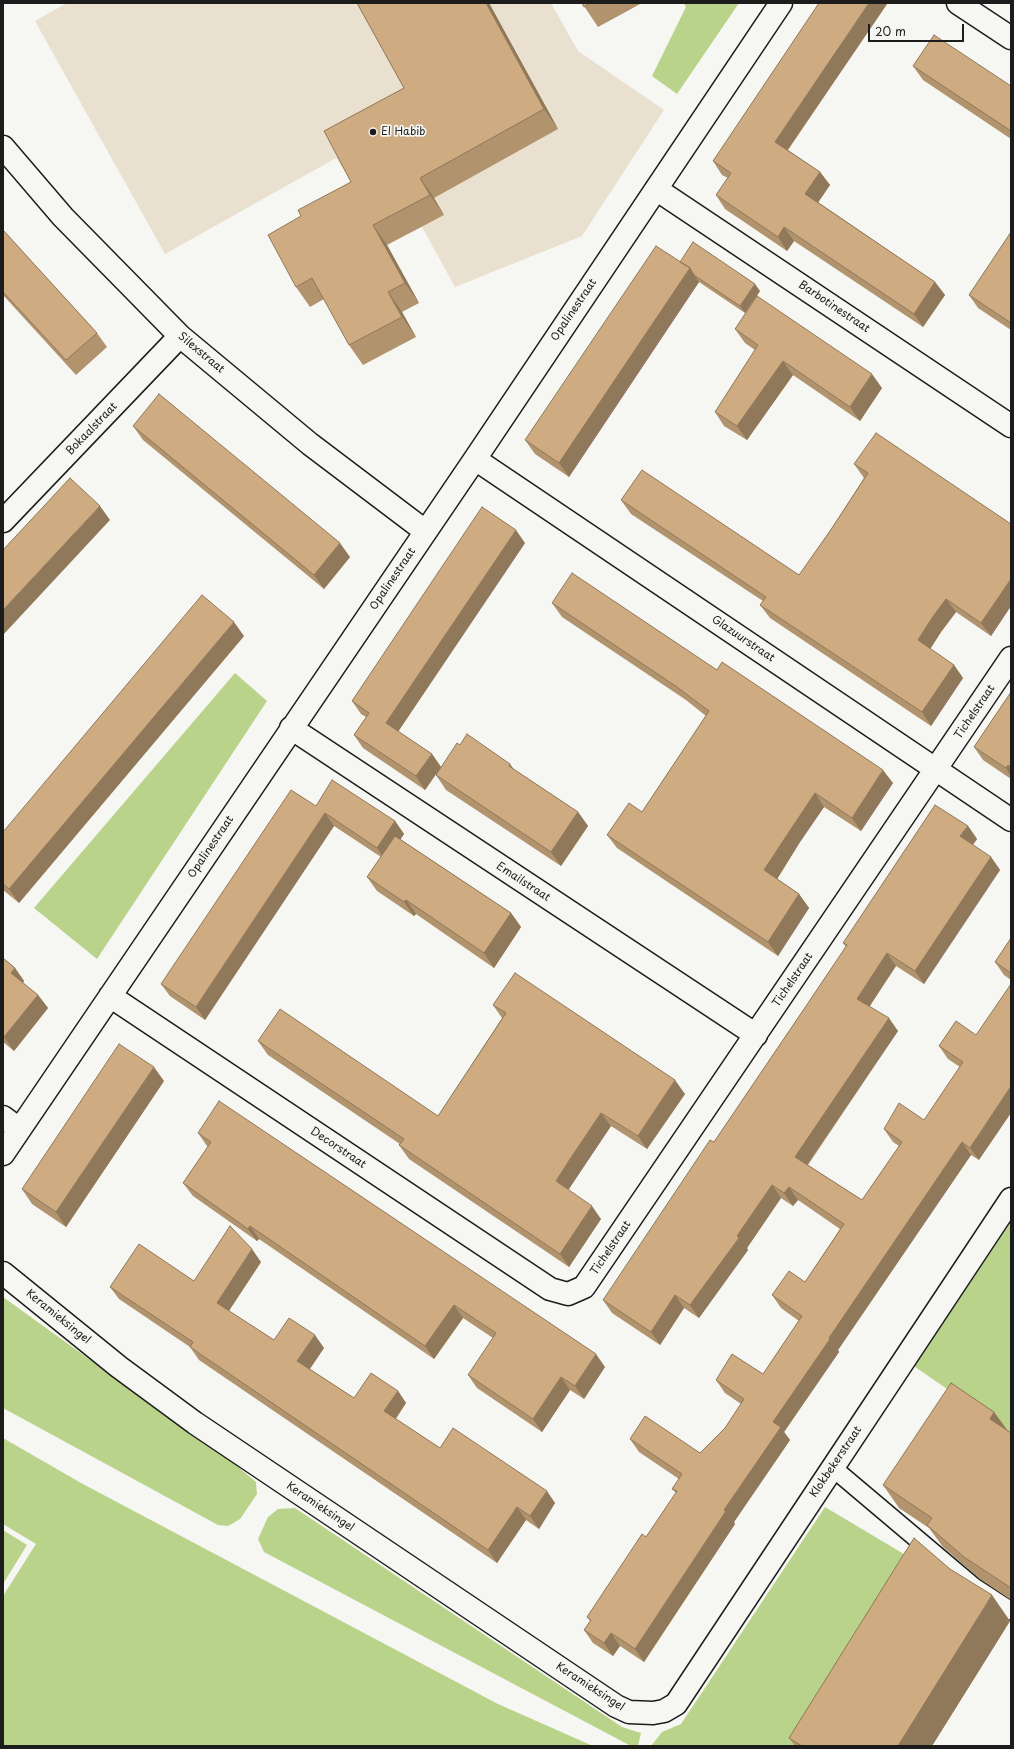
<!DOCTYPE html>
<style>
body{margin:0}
#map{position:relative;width:1014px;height:1749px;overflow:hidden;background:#f6f6f2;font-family:"Playpen Sans",sans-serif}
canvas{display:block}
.frame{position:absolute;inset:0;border:4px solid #1c1c1c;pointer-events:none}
.scale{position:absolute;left:868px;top:24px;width:96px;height:18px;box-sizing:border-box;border:2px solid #1c1c1c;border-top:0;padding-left:5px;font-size:12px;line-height:14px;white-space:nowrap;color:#1c1c1c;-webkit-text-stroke:3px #f6f6f2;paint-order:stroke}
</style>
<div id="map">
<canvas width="1014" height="1749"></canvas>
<div class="frame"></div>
<div class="scale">20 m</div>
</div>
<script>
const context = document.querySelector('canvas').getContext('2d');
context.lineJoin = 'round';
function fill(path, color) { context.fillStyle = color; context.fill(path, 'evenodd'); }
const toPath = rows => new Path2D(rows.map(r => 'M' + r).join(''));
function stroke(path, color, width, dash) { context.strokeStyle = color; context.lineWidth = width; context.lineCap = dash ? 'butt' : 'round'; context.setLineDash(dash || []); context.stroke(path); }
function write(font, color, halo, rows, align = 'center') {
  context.font = font + ' "Playpen Sans",sans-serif'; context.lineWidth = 3.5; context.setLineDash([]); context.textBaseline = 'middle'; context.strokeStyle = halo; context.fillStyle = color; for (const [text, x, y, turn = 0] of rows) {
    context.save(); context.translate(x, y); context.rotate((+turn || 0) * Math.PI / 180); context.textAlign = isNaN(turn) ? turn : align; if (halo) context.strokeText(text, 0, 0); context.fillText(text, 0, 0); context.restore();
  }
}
fill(toPath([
 [67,3,551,3,578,51,664,110,582,236,455,287,382,154,346,173,336,158,165,254,35,21]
]), '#eae0d0');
fill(toPath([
 [684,3,739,3,677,94,652,76,686,7],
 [235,673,267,701,97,959,34,908],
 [1011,1202,1011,1433,905,1360],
 [3,1297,232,1462,256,1482,257,1494,240,1519,228,1526,218,1525,3,1408],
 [3,1438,81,1483,498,1704,593,1746,3,1746,3,1596,36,1544,3,1524],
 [825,1507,924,1566,810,1746,651,1746,662,1732,681,1724],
 [295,1508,622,1727,641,1733,638,1746,631,1746,264,1552,258,1539,268,1517,278,1509],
 [3,1530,27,1545,3,1584]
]), '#bad38a');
const service = toPath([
 [833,1468,974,1587,1011,1611]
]);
const minor = toPath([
 [958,3,1011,38],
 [3,147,63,217,180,336,310,444,425,531],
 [656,189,1011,426],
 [475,459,1011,820],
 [3,521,180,336],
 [291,728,756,1035],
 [110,996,550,1289,568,1294,584,1287,1011,658],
 [3,1117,19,1129],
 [3,1154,475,459,781,3],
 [3,1273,119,1367,195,1423,616,1706,629,1712,653,1713,664,1711,676,1704,1011,1199]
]);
stroke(service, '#1c1c1c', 20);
stroke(minor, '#1c1c1c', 25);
stroke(service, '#f6f6f2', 17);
stroke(minor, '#f6f6f2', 22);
fill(toPath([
 [357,3,489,3,558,129,434,198,444,215,387,245,419,303,402,312,416,337,363,365,349,345,324,299,310,307,296,287,301,216,351,182,404,88],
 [582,3,642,3,598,27],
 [887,4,788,150,820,172,830,185,818,202,935,282,945,295,923,327,794,241,787,251,725,209,716,195,728,178,722,175,713,161],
 [913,66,1011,86,1011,139,923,80],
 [3,230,97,333,107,347,76,375,3,295],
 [1011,232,1011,330,978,308,969,295],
 [680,262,760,291,745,313,699,282,569,477,535,454,525,440],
 [735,329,882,388,860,421,793,375,747,440,724,426,715,412,755,350,745,343],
 [133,426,350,557,324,589,143,440],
 [854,464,1011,524,1011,606,991,636,956,612,941,632,930,649,954,665,963,678,931,726,770,618,760,605,763,601,631,514,621,500,799,575,830,531,864,478],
 [525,543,398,732,432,754,441,767,425,790,363,748,354,735,366,717,361,714,352,701],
 [552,603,717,670,893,783,861,831,824,807,800,842,777,879,799,894,809,908,778,956,617,848,607,835,642,812,706,716,686,700,562,617],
 [244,636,19,903,3,890,3,832],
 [1011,692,1011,779,983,760,974,747],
 [460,745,515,770,578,812,588,826,561,866,446,790,436,775],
 [316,806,395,821,404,834,400,839,511,913,521,927,494,968,416,914,414,916,377,891,367,877,381,857,334,826,205,1020,170,996,161,984],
 [968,826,977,839,973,845,991,857,1000,870,924,984,896,966,869,1006,898,1031,808,1165,862,1200,899,1146,893,1142,884,1129,924,1120,960,1067,948,1059,939,1046,956,1021,979,1160,971,1155,838,1350,839,1352,784,1432,790,1440,734,1522,735,1524,644,1662,620,1646,613,1656,593,1643,584,1630,590,1621,587,1617,646,1537,676,1493,672,1489,679,1479,639,1452,630,1439,700,1453,725,1428,741,1404,725,1393,716,1380,763,1374,799,1321,781,1308,772,1295,805,1282,840,1229,798,1200,793,1206,781,1198,747,1248,748,1250,699,1318,684,1308,660,1345,612,1313,603,1300,714,1142,846,947,843,943],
 [1011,938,1011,980,1004,975,995,962],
 [3,958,15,968,24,981,23,983,38,995,48,1008,14,1051,3,1042],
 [493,1005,685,1094,647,1149,611,1126,580,1172,568,1190,601,1219,569,1267,409,1159,399,1145,400,1144,268,1055,258,1041,438,1116,502,1018],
 [164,1081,66,1227,32,1204,22,1189],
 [198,1133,605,1367,584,1399,570,1390,542,1432,477,1388,468,1375,493,1338,463,1318,434,1359,259,1239,257,1241,193,1196,183,1183,208,1147,207,1146],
 [261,1262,229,1311,274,1340,324,1348,310,1369,354,1398,398,1391,406,1403,396,1419,440,1448,555,1503,539,1529,526,1520,497,1563,199,1360,190,1347,119,1299,110,1287,194,1281],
 [994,1412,1007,1430,1011,1433,1011,1600,980,1579,943,1547,929,1528,899,1508,883,1485],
 [1010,1621,932,1746,795,1746,789,1738]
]), '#b1936e');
fill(toPath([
 [486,3,489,3,558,129,544,109],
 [869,3,886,3,887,4,784,155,775,142],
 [820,172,830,185,815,207,805,194],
 [420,178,434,198,444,215,430,195],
 [373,225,387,245,419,303,405,283],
 [784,227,794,241,787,251,778,237],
 [690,268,699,282,569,477,559,463],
 [935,282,945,295,923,327,914,314],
 [755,284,760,291,745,313,740,306],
 [388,292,402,312,416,337,402,317],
 [783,361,793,375,747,440,737,426],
 [872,374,882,388,860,421,850,407],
 [100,506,110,520,3,635,3,610],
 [516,530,525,543,395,736,386,723],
 [340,543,350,557,324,589,314,575],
 [1011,579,1011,606,991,636,981,623],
 [946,599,956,612,941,632,927,654,918,640,932,618],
 [234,622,244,636,19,903,9,889],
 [954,665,963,678,931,726,922,712],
 [432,754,441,767,425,790,416,776],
 [510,764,520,778,509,766],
 [1008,765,1011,769,1011,776,1006,768],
 [883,770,893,783,861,831,852,818],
 [815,793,824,807,800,842,774,884,764,870,791,829],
 [578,812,588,826,561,866,551,852],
 [325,813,334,826,205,1020,196,1007],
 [395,821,404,834,386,861,377,848],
 [968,826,977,839,969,849,960,836],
 [991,857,1000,870,924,984,915,971],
 [799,894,809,908,778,956,768,942],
 [406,900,416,914,414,916,404,902],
 [511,913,521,927,494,968,484,953],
 [887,953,896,966,866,1012,857,999],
 [15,968,24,981,20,986,11,973],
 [38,995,48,1008,14,1051,4,1037],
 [889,1018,898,1031,804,1169,795,1157],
 [154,1067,164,1081,66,1227,56,1212],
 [675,1080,685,1094,647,1149,638,1136],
 [1011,1086,1011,1113,979,1160,970,1148],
 [601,1113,611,1126,565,1195,556,1181],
 [962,1142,971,1155,838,1350,839,1352,784,1432,790,1440,734,1522,735,1524,644,1662,635,1649,724,1510,773,1422,829,1338],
 [772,1185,781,1198,747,1248,748,1250,699,1318,690,1305],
 [789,1187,798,1200,793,1206,784,1193],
 [592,1206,601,1219,569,1267,560,1254],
 [250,1226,259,1239,257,1241,248,1229],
 [252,1249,261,1262,226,1315,217,1303],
 [675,1295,684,1308,660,1345,651,1332],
 [454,1305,463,1318,434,1359,425,1346],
 [315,1335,324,1348,306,1374,297,1361],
 [596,1354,605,1367,584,1399,575,1386],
 [561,1377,570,1390,542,1432,533,1419],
 [398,1391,406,1403,392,1423,384,1411],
 [994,1412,1010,1434,990,1419],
 [547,1491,555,1503,539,1529,530,1516],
 [517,1507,526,1520,497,1563,488,1550],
 [992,1595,1010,1621,932,1746,898,1746],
 [611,1633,620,1646,613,1656,604,1643]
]), '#90785a');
const building = toPath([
 [357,3,486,3,544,109,420,178,430,195,373,225,405,283,388,292,402,317,349,345,312,278,296,287,268,235,301,216,298,210,351,182,324,131,404,88,357,3],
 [582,3,590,3,584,7,582,3],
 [819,3,869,3,775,142,820,172,805,194,935,282,914,314,784,227,778,237,716,195,731,173,713,161,819,3],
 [934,35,1011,86,1011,131,913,66,934,35],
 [3,230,97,333,66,360,3,292,3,230],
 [1011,232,1011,323,969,295,1011,232],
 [693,242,755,284,740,306,694,275,690,268,680,262,693,242],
 [656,246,690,268,559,463,525,440,656,246],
 [757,296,872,374,850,407,783,361,737,426,715,412,758,345,735,329,757,296],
 [159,394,340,543,314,575,133,426,159,394],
 [876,433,1011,524,1011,579,981,623,946,599,932,618,918,640,954,665,922,712,760,605,766,597,621,500,642,470,799,575,830,531,868,473,854,464,876,433],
 [70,478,100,506,3,610,3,550,70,478],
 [482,507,516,530,386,723,432,754,416,776,354,735,369,713,352,701,482,507],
 [572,573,717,670,722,662,883,770,852,818,815,793,791,829,764,870,799,894,768,942,607,835,629,803,642,812,709,711,677,687,552,603,572,573],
 [202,595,234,622,9,889,3,884,3,832,202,595],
 [1011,692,1011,767,1008,765,1006,768,974,747,1011,692],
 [467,734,510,764,509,766,578,812,551,852,436,775,457,743,460,745,467,734],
 [332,780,395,821,377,848,325,813,196,1007,161,984,291,790,316,806,332,780],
 [935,805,968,826,960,836,991,857,915,971,887,953,857,999,889,1018,795,1157,862,1200,902,1142,884,1129,899,1103,924,1120,963,1062,939,1046,956,1021,976,1035,1011,984,1011,1086,970,1148,962,1142,829,1338,830,1339,773,1422,781,1427,724,1510,726,1511,635,1649,611,1633,604,1643,584,1630,591,1620,587,1617,642,1534,646,1537,677,1491,672,1489,682,1474,630,1439,645,1416,700,1453,725,1428,744,1399,716,1380,732,1354,763,1374,802,1316,772,1295,789,1271,805,1282,844,1224,789,1187,784,1193,772,1185,737,1236,739,1238,690,1305,675,1295,651,1332,603,1300,710,1140,714,1142,804,1009,847,945,843,943,935,805],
 [395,836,511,913,484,953,406,900,404,902,367,877,395,836],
 [1011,938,1011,973,995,962,1011,938],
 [3,958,15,968,11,973,38,995,4,1037,3,1036,3,958],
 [515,973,675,1080,638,1136,601,1113,570,1159,556,1181,592,1206,560,1254,399,1145,404,1139,258,1041,280,1009,438,1116,506,1013,493,1005,515,973],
 [119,1044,154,1067,56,1212,22,1189,119,1044],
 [219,1101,596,1354,575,1386,561,1377,533,1419,468,1375,496,1333,454,1305,425,1346,250,1226,248,1229,183,1183,211,1142,198,1133,219,1101],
 [230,1226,252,1249,217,1303,274,1340,289,1318,315,1335,297,1361,354,1398,371,1373,398,1391,384,1411,440,1448,453,1428,547,1491,530,1516,517,1507,488,1550,190,1347,193,1342,110,1287,139,1244,194,1281,230,1226],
 [951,1383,994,1412,990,1419,1011,1433,1011,1588,964,1557,927,1525,932,1518,883,1485,951,1383],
 [914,1538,950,1569,992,1595,898,1746,802,1746,789,1738,914,1538]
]);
fill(building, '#ceab80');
stroke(building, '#90785a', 1);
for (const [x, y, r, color] of [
 [373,132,4,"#1c1c1c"]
]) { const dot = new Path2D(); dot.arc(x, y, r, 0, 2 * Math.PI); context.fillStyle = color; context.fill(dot); stroke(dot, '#f6f6f2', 1.5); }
write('11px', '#1c1c1c', '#f6f6f2', [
 ["El Habib",381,132]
], 'left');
write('11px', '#1c1c1c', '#f6f6f2', [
 ["Barbotinestraat",834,307,34],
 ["Opalinestraat",574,310,-56],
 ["Silexstraat",201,353,40],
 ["Bokaalstraat",92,429,-46],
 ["Opalinestraat",393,579,-56],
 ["Glazuurstraat",743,639,34],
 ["Tichelstraat",975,712,-56],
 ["Opalinestraat",211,847,-56],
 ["Emailstraat",523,882,33],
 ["Tichelstraat",793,980,-56],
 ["Decorstraat",338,1148,34],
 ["Tichelstraat",611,1248,-56],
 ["Keramieksingel",58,1317,39],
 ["Klokbekerstraat",836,1462,-56],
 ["Keramieksingel",320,1507,34],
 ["Keramieksingel",590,1687,33]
]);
</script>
